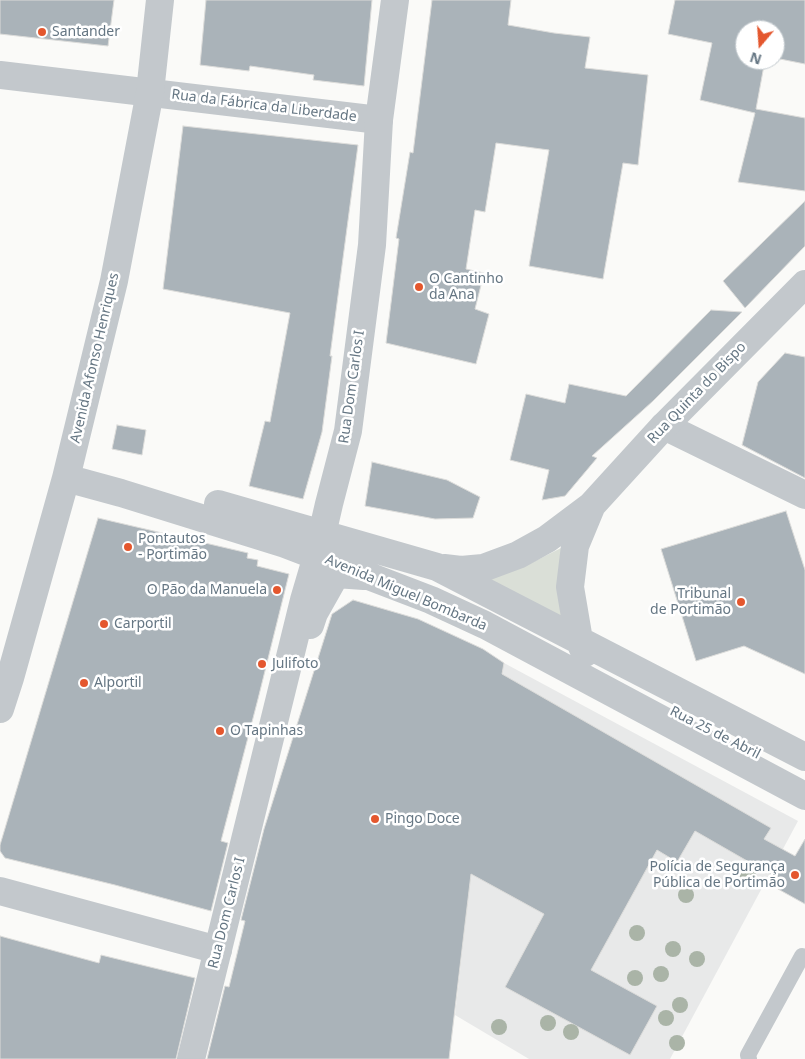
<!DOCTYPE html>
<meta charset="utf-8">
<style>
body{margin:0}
#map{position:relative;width:805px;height:1059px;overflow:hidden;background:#fafaf8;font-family:"Noto Sans",sans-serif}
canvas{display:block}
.north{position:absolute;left:735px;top:20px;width:50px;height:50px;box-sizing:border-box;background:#fff;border:1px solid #c1c8cd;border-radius:50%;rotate:198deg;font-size:14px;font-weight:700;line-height:20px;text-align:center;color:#657683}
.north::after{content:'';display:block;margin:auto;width:18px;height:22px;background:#e4572e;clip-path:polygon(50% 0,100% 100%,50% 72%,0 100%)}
</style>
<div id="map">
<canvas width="805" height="1059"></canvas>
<div class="north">N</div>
</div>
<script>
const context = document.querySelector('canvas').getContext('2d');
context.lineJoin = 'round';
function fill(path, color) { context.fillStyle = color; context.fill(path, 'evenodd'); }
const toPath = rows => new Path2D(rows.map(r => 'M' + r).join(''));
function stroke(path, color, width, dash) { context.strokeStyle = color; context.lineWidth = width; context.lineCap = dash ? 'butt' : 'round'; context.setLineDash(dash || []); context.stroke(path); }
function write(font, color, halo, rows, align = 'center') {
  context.font = font + ' "Noto Sans",sans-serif'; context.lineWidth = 5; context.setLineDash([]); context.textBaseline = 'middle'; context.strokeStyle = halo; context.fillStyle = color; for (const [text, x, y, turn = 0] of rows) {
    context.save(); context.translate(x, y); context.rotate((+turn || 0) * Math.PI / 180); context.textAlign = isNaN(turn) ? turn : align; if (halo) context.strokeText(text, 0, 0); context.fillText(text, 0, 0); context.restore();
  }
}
fill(toPath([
 [504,663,798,821,670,1059,529,1059,455,1015,471,874]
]), '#e8e9e9');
fill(toPath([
 [561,548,563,618,487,578,527,565]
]), '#dadfd7');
const building = toPath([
 [0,0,114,0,108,46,0,34,0,0],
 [206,0,372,0,364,86,313,80,314,75,250,66,249,71,200,65,206,0],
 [432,0,511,0,508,25,554,33,590,37,585,68,648,75,638,165,623,163,603,279,529,266,549,150,496,143,485,212,475,210,466,269,484,273,475,309,489,314,476,364,386,343,399,239,396,238,410,152,413,153,432,0],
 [675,0,805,0,805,64,775,58,775,30,745,30,745,60,765,60,756,109,805,118,805,191,738,182,755,113,700,100,712,43,668,34,675,0],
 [183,126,358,145,330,356,332,356,322,432,303,499,249,486,265,421,270,422,290,313,163,289,183,126],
 [805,201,805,246,745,308,723,281,805,201],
 [711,310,742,312,653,401,592,456,597,458,565,496,542,500,549,470,510,460,526,394,565,403,569,384,626,396,711,310],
 [785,353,805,357,805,478,742,445,758,382,785,353],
 [117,425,146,430,142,455,112,449,117,425],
 [372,462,447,480,480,497,473,518,435,519,365,506,372,462],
 [786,511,805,570,805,674,744,646,696,661,661,549,786,511],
 [98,518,248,553,247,558,258,560,257,566,289,574,258,699,221,841,228,843,211,911,115,885,5,858,0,851,0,845,98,518],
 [353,600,418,619,483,649,504,663,502,674,771,828,764,839,795,856,805,839,805,904,778,889,782,881,695,831,677,862,657,850,591,970,657,1006,630,1055,505,987,544,914,471,874,449,1059,207,1059,225,986,229,987,245,921,241,920,264,829,332,614,353,600],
 [0,936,99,963,101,955,195,978,176,1059,0,1059,0,936]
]);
fill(building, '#aab3b9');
stroke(building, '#dcdcda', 1);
stroke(toPath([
 [749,1059,748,1055,802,956]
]), '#c3c8cc', 16);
stroke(toPath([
 [0,75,379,120],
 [664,426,805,495],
 [0,891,218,950]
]), '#c3c8cc', 28);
stroke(toPath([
 [66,478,121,493,285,544,431,600,485,625,805,796],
 [218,504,437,567,805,757],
 [444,568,461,570,483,568,518,555,547,539,591,506],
 [310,625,314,613,336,574,364,576],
 [585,653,579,640,570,587,575,546,592,505,664,426,805,284],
 [0,709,10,678,66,478,114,281,150,92,160,0],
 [191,1059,304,600,317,556,329,504,348,431,372,245,379,120,395,0]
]), '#c3c8cc', 28);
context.fillStyle = '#aab4a7';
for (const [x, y] of [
 [748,876],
 [686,895],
 [637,933],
 [673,949],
 [697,959],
 [661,974],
 [635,978],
 [680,1005],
 [666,1018],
 [548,1023],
 [499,1027],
 [571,1032],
 [677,1043]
]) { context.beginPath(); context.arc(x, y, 8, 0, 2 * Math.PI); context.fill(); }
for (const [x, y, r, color] of [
 [42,32,5,"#e4572e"],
 [419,287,5,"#e4572e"],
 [128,547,5,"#e4572e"],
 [277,590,5,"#e4572e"],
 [741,602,5,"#e4572e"],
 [104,624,5,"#e4572e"],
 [262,664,5,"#e4572e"],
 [84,683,5,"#e4572e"],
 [220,731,5,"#e4572e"],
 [375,819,5,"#e4572e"],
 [795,875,5,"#e4572e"]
]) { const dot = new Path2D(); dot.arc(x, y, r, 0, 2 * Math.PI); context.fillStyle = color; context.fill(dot); stroke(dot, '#fff', 2); }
write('14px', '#657683', '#fff', [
 ["Santander",52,32],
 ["O Cantinho",429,279],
 ["da Ana",429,295],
 ["Pontautos",138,539],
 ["- Portimão",138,555],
 ["O Pão da Manuela",267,590,"right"],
 ["Tribunal",731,594,"right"],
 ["de Portimão",731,610,"right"],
 ["Carportil",114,624],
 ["Julifoto",272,664],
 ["Alportil",94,683],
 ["O Tapinhas",230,731],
 ["Pingo Doce",385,819],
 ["Polícia de Segurança",785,867,"right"],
 ["Pública de Portimão",785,883,"right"]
], 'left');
write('14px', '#657683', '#fff', [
 ["Rua da Fábrica da Liberdade",264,106,7],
 ["Avenida Afonso Henriques",95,358,-77],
 ["Rua Dom Carlos I",352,387,-82],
 ["Rua Quinta do Bispo",697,393,-46],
 ["Avenida Miguel Bombarda",406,593,23],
 ["Rua 25 de Abril",715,733,27],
 ["Rua Dom Carlos I",227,913,-76]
]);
</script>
